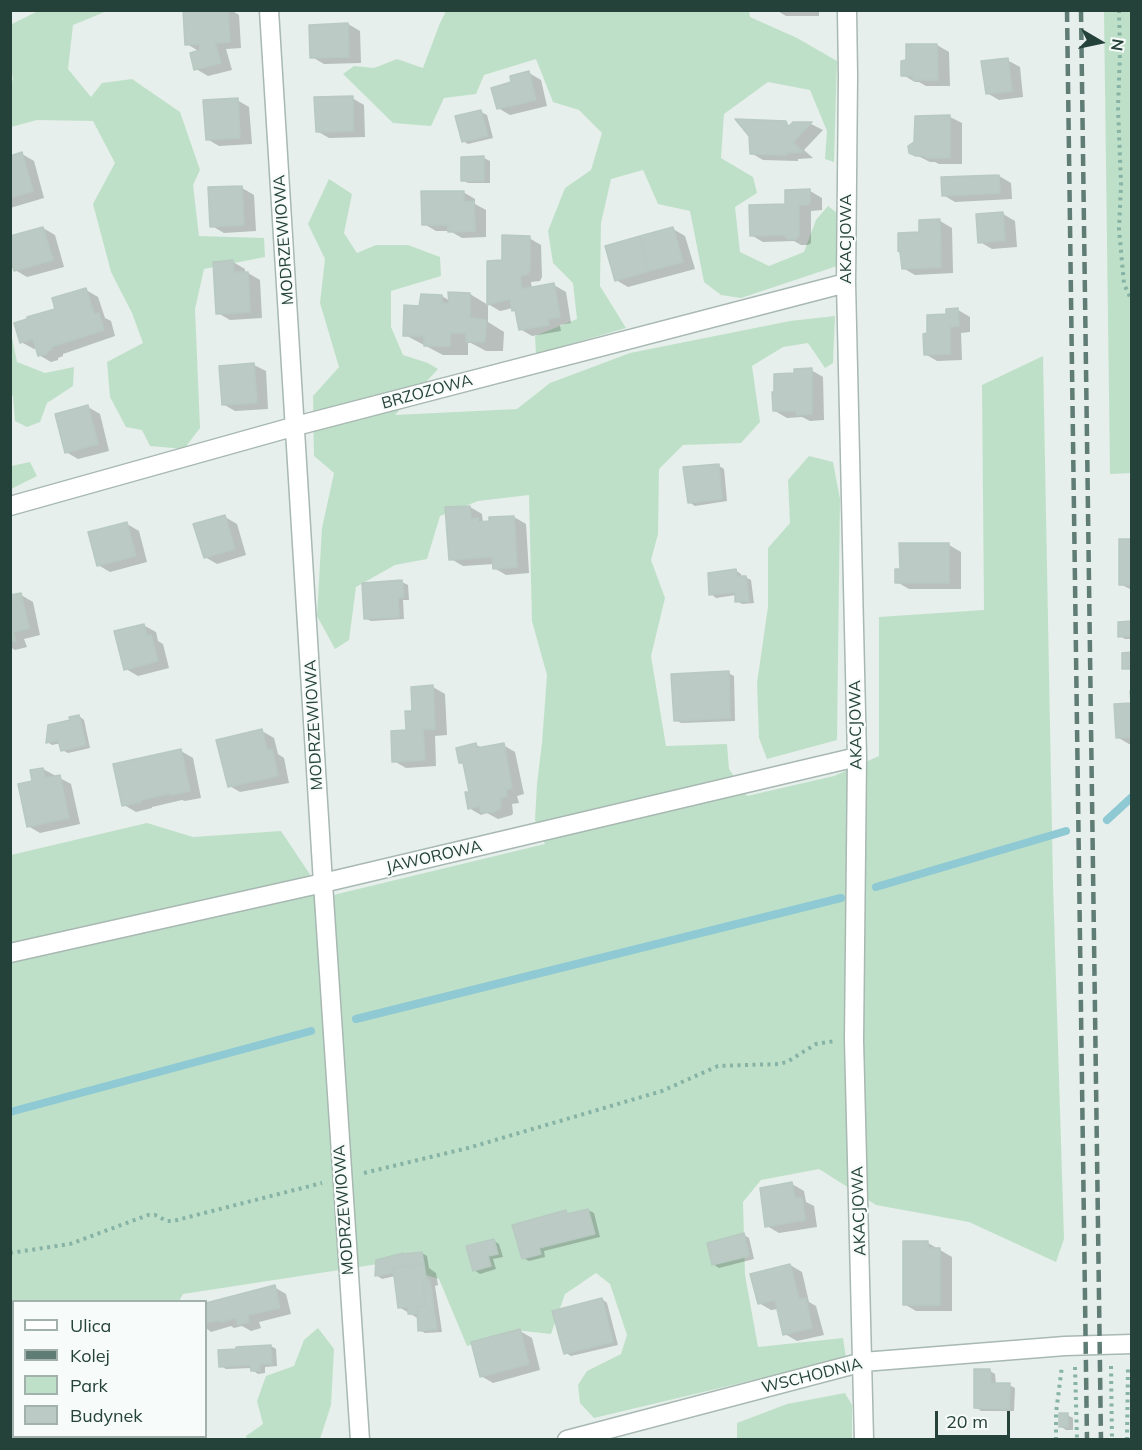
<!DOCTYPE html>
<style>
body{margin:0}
#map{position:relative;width:1142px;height:1450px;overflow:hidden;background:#e6efeb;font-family:Mulish,sans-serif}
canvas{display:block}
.frame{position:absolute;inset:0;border:12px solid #24423a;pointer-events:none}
.legend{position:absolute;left:12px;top:1300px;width:195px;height:138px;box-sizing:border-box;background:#f7fbf9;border:2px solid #a3b1ad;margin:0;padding:8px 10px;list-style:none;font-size:18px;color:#24423a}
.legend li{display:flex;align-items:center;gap:12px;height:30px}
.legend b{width:30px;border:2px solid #a3b1ad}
.north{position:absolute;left:1070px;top:12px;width:60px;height:60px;-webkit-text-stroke:4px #f7fbf9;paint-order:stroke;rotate:99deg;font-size:16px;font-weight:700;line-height:24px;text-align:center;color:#24423a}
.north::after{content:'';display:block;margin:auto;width:21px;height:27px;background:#24423a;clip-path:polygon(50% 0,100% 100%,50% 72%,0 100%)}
.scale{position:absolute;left:935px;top:1411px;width:75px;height:27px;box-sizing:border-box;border:3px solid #24423a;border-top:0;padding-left:8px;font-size:18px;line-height:21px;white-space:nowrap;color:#24423a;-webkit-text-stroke:4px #f7fbf9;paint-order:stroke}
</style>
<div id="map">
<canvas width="1142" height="1450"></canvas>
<div class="frame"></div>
<ul class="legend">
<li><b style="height:8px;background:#fff"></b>Ulica</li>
<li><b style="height:8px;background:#5f7d75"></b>Kolej</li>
<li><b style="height:16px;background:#bfe0c8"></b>Park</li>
<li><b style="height:16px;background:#bbcac4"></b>Budynek</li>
</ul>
<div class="north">N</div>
<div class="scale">20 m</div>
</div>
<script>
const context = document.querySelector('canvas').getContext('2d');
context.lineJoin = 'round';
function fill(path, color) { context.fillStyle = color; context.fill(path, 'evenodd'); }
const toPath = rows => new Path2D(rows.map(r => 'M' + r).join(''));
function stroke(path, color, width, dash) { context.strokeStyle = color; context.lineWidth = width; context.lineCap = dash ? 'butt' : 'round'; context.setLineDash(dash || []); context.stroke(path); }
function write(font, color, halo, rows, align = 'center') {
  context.font = font + ' Mulish,sans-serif'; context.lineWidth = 4.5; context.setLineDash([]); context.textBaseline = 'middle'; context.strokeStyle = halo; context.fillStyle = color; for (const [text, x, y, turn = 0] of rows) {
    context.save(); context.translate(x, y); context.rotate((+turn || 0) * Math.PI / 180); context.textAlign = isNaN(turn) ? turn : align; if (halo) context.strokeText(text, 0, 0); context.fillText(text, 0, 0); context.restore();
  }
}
fill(toPath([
 [38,11,107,11,73,25,68,69,91,97,102,83,132,79,180,112,200,170,193,185,199,236,264,238,265,257,204,269,195,309,200,428,184,449,150,446,142,430,126,427,110,397,107,362,143,343,132,313,111,272,93,204,115,163,93,121,37,120,11,127,11,82,13,80,11,64,10,25],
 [446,11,749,11,750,17,797,38,837,61,834,162,825,159,827,131,810,90,768,82,724,114,721,158,753,177,757,193,735,207,740,252,769,266,804,252,816,220,828,206,841,216,837,266,741,298,721,295,704,282,690,211,658,204,643,170,611,179,601,223,600,286,626,328,536,354,535,336,577,319,573,283,553,263,548,231,565,188,591,170,602,133,579,110,553,102,536,59,484,75,476,94,444,98,431,126,393,123,343,74,354,66,374,68,397,59,423,68,440,23],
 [1104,11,1132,11,1132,473,1110,474],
 [329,179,352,194,344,233,357,253,376,245,408,245,440,257,441,276,391,291,391,327,403,355,428,363,438,369,395,415,517,409,550,383,630,353,790,321,835,316,833,363,825,368,808,343,783,347,752,366,760,422,741,443,683,445,659,469,658,534,651,560,665,598,651,656,666,746,727,744,729,769,747,796,834,776,879,756,879,617,984,610,982,385,1043,356,1053,884,1064,1239,1056,1262,969,1222,876,1205,819,1169,761,1180,743,1202,745,1275,758,1347,843,1338,846,1358,594,1418,580,1403,578,1385,587,1371,621,1354,627,1335,610,1284,596,1273,565,1294,551,1334,514,1330,467,1346,439,1279,385,1263,183,1294,179,1301,14,1302,13,1344,11,1345,11,855,147,823,193,837,281,831,325,897,545,844,535,820,537,784,542,743,547,675,532,621,529,495,478,501,440,516,427,559,395,565,356,587,349,640,335,649,317,616,322,528,334,473,314,456,313,396,339,367,320,303,325,259,308,224],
 [10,328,17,362,45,373,74,367,73,386,47,403,40,422,27,427,15,421,13,396,11,394],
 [809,456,833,462,840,499,837,740,767,759,759,738,757,683,768,607,768,548,790,523,788,480],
 [30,462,37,476,11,489,11,466],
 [318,1328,334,1349,331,1405,320,1439,247,1439,246,1436,263,1424,257,1401,266,1376,294,1366,304,1340],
 [845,1393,852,1405,852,1439,737,1439,737,1423,787,1404],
 [177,1437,177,1439,54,1440,53,1437]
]), '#bfe0c8');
fill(toPath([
 [194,10,231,10,239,15,241,48,226,49,232,70,208,76,196,69,200,52,187,44],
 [776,10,819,10,819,16,786,16],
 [348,24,360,31,361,63,324,64,312,57],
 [937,45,949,52,950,86,926,86,919,82,915,82,903,75],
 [1007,60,1020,67,1023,97,999,100,987,93],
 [529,73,541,80,547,106,510,115,498,108],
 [352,98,364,105,365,137,329,138,317,131],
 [237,100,249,107,252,144,219,146,207,139],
 [481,112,487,115,493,138,468,144,463,141],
 [950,117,962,123,962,164,939,164,935,162,930,162,910,152],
 [785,123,791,126,794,123,811,124,823,130,804,150,813,158,798,159,798,161,763,160,751,153],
 [22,154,34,161,44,198,10,208,10,157],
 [462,158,484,158,490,161,490,183,468,183,462,180],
 [999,176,1011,183,1012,199,955,202,943,195],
 [242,188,254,195,256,231,224,233,212,226],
 [810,191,822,198,822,210,811,211,811,243,808,245,801,245,794,241,763,242,751,235,786,205],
 [463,192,475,199,475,204,486,210,486,237,462,238,450,231,436,231,424,224],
 [1003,214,1015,221,1017,247,992,249,980,242],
 [940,221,952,228,953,273,915,275,903,268],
 [43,228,55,235,64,267,27,277,15,270],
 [673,229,685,236,695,269,628,287,616,280],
 [529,238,541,245,542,277,540,281,531,282,532,289,554,285,566,292,571,323,560,325,561,331,532,336,520,329,517,312,514,310,513,308,500,311,488,304,504,261],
 [233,262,245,269,245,273,248,273,260,280,262,318,230,320,218,313],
 [86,290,98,297,105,318,111,321,115,336,63,354,63,356,58,358,58,360,51,362,39,355,37,348,34,349,21,342,57,310],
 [470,294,488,305,488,322,504,332,503,351,486,351,471,343,468,343,468,355,443,355,405,335,421,307,442,296,450,301],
 [958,310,970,317,970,332,961,333,962,360,937,361,925,354,948,316],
 [254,365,266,371,268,409,235,411,223,404],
 [811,370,823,377,824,420,810,421,802,417,787,418,775,411,795,374],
 [88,407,100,414,109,451,78,459,66,452],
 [719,466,724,469,727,501,695,506,689,502],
 [470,507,482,514,483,523,514,517,526,524,529,573,506,575,494,568,494,564,463,566,451,559],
 [225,517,237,524,246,555,217,564,205,557],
 [127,524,139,531,147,562,110,572,98,565],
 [1132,541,1132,590,1120,584],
 [949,545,961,552,961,589,909,589,897,582,901,570],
 [735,570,741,574,741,577,745,577,751,580,754,603,742,604,737,601,736,595,716,598,711,594],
 [402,582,408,585,409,600,403,600,404,619,371,621,365,618],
 [21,595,33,602,40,635,24,639,27,647,15,650,10,647,10,597],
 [1132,622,1132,639,1125,639,1120,636],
 [143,625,156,632,158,641,163,644,169,668,138,676,126,669],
 [728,673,734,676,735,721,681,723,676,720],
 [433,687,445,694,447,735,435,736,436,766,406,768,394,761,408,732,414,712],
 [1132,704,1132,744,1129,744,1117,737],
 [79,716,84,720,90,748,68,753,62,750,61,743,52,745,47,742],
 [262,731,274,738,278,754,284,758,289,783,240,792,228,785],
 [476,745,483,748,503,745,515,752,524,794,517,796,519,803,512,804,513,813,512,815,498,819,487,813,481,815,469,808,470,793,465,765,460,762],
 [181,751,193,758,201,798,185,801,182,800,152,807,152,808,136,812,124,805],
 [43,769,71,784,80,824,40,833,28,826],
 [792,1184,804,1191,806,1202,814,1206,817,1227,779,1233,767,1226],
 [588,1210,594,1213,600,1237,544,1251,545,1257,529,1261,523,1258,566,1212,571,1215],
 [744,1235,749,1238,754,1259,719,1268,713,1264],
 [493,1240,499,1244,503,1257,493,1259,496,1269,480,1274,474,1270],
 [928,1243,952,1257,952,1311,916,1311,904,1304],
 [422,1253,427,1256,429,1268,436,1273,438,1285,435,1286,442,1332,425,1333,419,1330,419,1319,399,1307,395,1276,382,1279,376,1275],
 [790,1265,802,1272,809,1302,816,1306,824,1335,797,1341,785,1334,778,1309,771,1310,759,1303],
 [274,1287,286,1294,291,1314,259,1322,261,1328,251,1331,242,1326,234,1328,231,1326,211,1332,206,1328,206,1304],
 [602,1299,607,1303,618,1345,571,1356,566,1353],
 [520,1331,532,1338,540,1370,493,1383,481,1376],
 [271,1346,276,1349,277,1366,265,1367,265,1373,258,1374,252,1370,252,1368,226,1369,221,1366],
 [990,1371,995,1374,996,1385,1009,1385,1015,1388,1014,1411,981,1411,976,1407],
 [1067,1415,1073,1418,1073,1430,1066,1430,1060,1426]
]), '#0003');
stroke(toPath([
 [1107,820,1132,797],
 [876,887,1066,831],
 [356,1019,841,898],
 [10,1112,311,1031]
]), '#8ec9d4', 8);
const building = toPath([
 [183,10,228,10,230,42,215,43,221,63,194,70,190,53,200,50,199,44,185,45,183,10],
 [348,23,349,57,310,58,309,25,348,23],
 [906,44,937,44,938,80,913,80,913,76,901,76,901,61,906,60,906,44],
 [1008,58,1012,91,986,94,981,61,1008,58],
 [529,71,536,100,497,109,491,88,511,82,510,76,529,71],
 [353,96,353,131,316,132,314,97,353,96],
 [238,98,240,138,206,140,203,100,238,98],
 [481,110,488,136,462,142,455,116,481,110],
 [950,115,950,158,926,158,926,156,916,156,909,153,908,146,914,142,915,116,950,115],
 [735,119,786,121,788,127,793,122,812,122,793,142,803,152,786,153,786,155,750,154,749,136,735,119],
 [22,152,33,191,10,198,10,156,22,152],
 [484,156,484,181,461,181,461,157,484,156],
 [999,175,1000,193,942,196,941,177,999,175],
 [242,186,244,225,210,227,208,187,242,186],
 [810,189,810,204,799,205,799,236,796,239,788,239,783,235,750,236,749,205,785,204,785,190,810,189],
 [421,191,464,191,464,202,474,201,475,231,448,232,448,225,422,225,421,191],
 [1003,212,1005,240,978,243,976,214,1003,212],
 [940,219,941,267,902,269,900,252,898,251,898,233,919,232,919,220,940,219],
 [43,227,53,260,14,271,10,258,10,236,43,227],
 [673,227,683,262,649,271,640,236,673,227],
 [502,235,530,236,530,270,528,274,520,276,522,289,554,283,560,317,548,319,549,325,519,330,515,310,512,311,510,299,487,305,487,261,502,260,502,235],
 [640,236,649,271,615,281,605,246,640,236],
 [233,260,234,272,248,272,250,312,216,314,213,262,233,260],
 [86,288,94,314,99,313,104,330,51,347,51,350,47,351,47,354,38,356,33,339,20,343,14,323,27,319,27,317,55,309,52,298,86,288],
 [448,292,470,293,470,318,486,320,485,342,466,342,466,333,450,333,450,346,424,346,424,336,403,336,404,305,419,306,421,294,442,295,442,303,449,304,448,292],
 [958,308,959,326,950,327,950,354,924,355,923,334,927,333,927,315,946,314,946,309,958,308],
 [254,363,257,403,222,405,219,366,254,363],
 [812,368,812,414,797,415,795,411,773,411,772,392,774,392,774,374,794,373,794,369,812,368],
 [88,405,98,444,65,453,55,414,88,405],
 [719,464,722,499,688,503,683,467,719,464],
 [470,506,471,519,478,518,478,522,489,521,489,517,514,516,517,567,493,569,492,557,449,560,445,507,470,506],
 [225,515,235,549,204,558,193,524,225,515],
 [127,522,136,556,97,566,88,532,127,522],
 [1119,539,1132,539,1132,585,1119,585,1119,539],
 [899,543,949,543,949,583,895,583,895,569,900,569,899,543],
 [736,569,737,576,746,576,749,601,735,602,735,592,709,595,708,573,736,569],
 [402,580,404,597,398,598,399,617,364,619,362,583,402,580],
 [21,593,29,628,13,632,16,641,10,642,10,595,21,593],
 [1132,621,1132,636,1118,637,1118,622,1132,621],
 [144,624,147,636,151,635,158,661,124,670,114,631,144,624],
 [1132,652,1132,669,1122,669,1122,653,1132,652],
 [729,671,730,718,674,721,671,674,729,671],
 [433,685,435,729,423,729,425,760,392,762,391,731,406,730,405,711,412,711,411,687,433,685],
 [1130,691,1132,691,1132,737,1116,738,1114,704,1131,703,1130,691],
 [79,715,86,745,61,751,58,740,46,743,48,725,70,720,69,717,79,715],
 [262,729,267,750,272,749,278,776,228,787,216,740,262,729],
 [476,743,477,748,504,743,512,788,506,790,507,796,500,798,501,808,494,812,483,813,481,812,479,806,468,809,465,792,469,792,463,763,459,763,456,748,476,743],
 [181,749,190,791,171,795,171,793,141,800,141,802,122,806,113,764,181,749],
 [43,768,45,778,60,775,69,818,27,827,18,784,32,781,30,770,43,768],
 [792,1182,795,1198,802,1198,805,1220,765,1227,760,1188,792,1182],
 [588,1209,595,1234,539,1248,541,1254,522,1259,512,1225,566,1210,567,1214,588,1209],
 [744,1233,749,1256,712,1265,707,1243,744,1233],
 [494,1239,498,1254,488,1256,491,1266,473,1271,466,1246,494,1239],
 [903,1241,928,1241,928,1248,940,1248,940,1305,903,1305,903,1241],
 [422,1252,424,1264,393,1268,393,1273,375,1276,376,1260,403,1253,403,1254,422,1252],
 [424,1264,426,1278,423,1279,425,1306,417,1307,418,1314,408,1314,408,1307,398,1308,393,1268,424,1264],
 [790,1264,799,1299,806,1298,812,1328,783,1335,775,1300,758,1304,750,1274,790,1264],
 [426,1278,430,1281,437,1329,418,1331,417,1307,425,1306,423,1279,426,1278],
 [275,1285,280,1308,248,1315,249,1322,238,1325,236,1318,221,1322,219,1320,206,1323,206,1303,275,1285],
 [602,1298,613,1342,564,1354,552,1311,602,1298],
 [520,1329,529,1364,480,1377,471,1342,520,1329],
 [271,1345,272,1364,260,1364,260,1371,251,1371,250,1365,219,1367,218,1350,236,1349,236,1347,271,1345],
 [10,1354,12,1354,14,1358,14,1376,10,1376,10,1354],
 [974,1369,990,1369,991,1383,1010,1383,1009,1409,974,1408,974,1369],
 [1059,1413,1068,1413,1068,1427,1059,1427,1059,1413]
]);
fill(building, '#bbcac4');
stroke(building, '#b8c9c2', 1.5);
const street = toPath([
 [269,10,323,883,360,1440],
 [847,10,848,76,846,283,857,757,854,1040,864,1440],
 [10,506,296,426,846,283],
 [10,953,323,883,857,757],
 [567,1440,863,1362,1065,1346,1132,1344]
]);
stroke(street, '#a8b8b2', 21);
stroke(toPath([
 [1119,10,1120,52,1118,107,1121,185,1119,229,1124,284,1132,301],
 [364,1173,468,1148,662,1091,718,1066,779,1064,787,1062,816,1044,835,1041],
 [10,1253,70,1244,148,1215,155,1215,167,1221,173,1221,322,1183],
 [1111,1366,1112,1440],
 [1075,1367,1077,1440],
 [1056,1440,1056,1413,1062,1366],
 [1127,1440,1128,1366]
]), '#86b3a5', 4, [3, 4.5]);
stroke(street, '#fff', 18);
stroke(toPath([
 [1067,10,1087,1440],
 [1081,10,1101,1440]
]), '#5f7d75', 4.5, [12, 6]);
write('16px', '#24423a', '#f7fbf9', [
 ["AKACJOWA",846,239,-90],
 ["MODRZEWIOWA",284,240,-94],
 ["BRZOZOWA",427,392,-15],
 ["MODRZEWIOWA",314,725,-93],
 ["AKACJOWA",856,725,-91],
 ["JAWOROWA",434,857,-13],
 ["MODRZEWIOWA",344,1210,-94],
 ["AKACJOWA",859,1211,-92],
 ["WSCHODNIA",812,1376,-14]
]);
</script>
